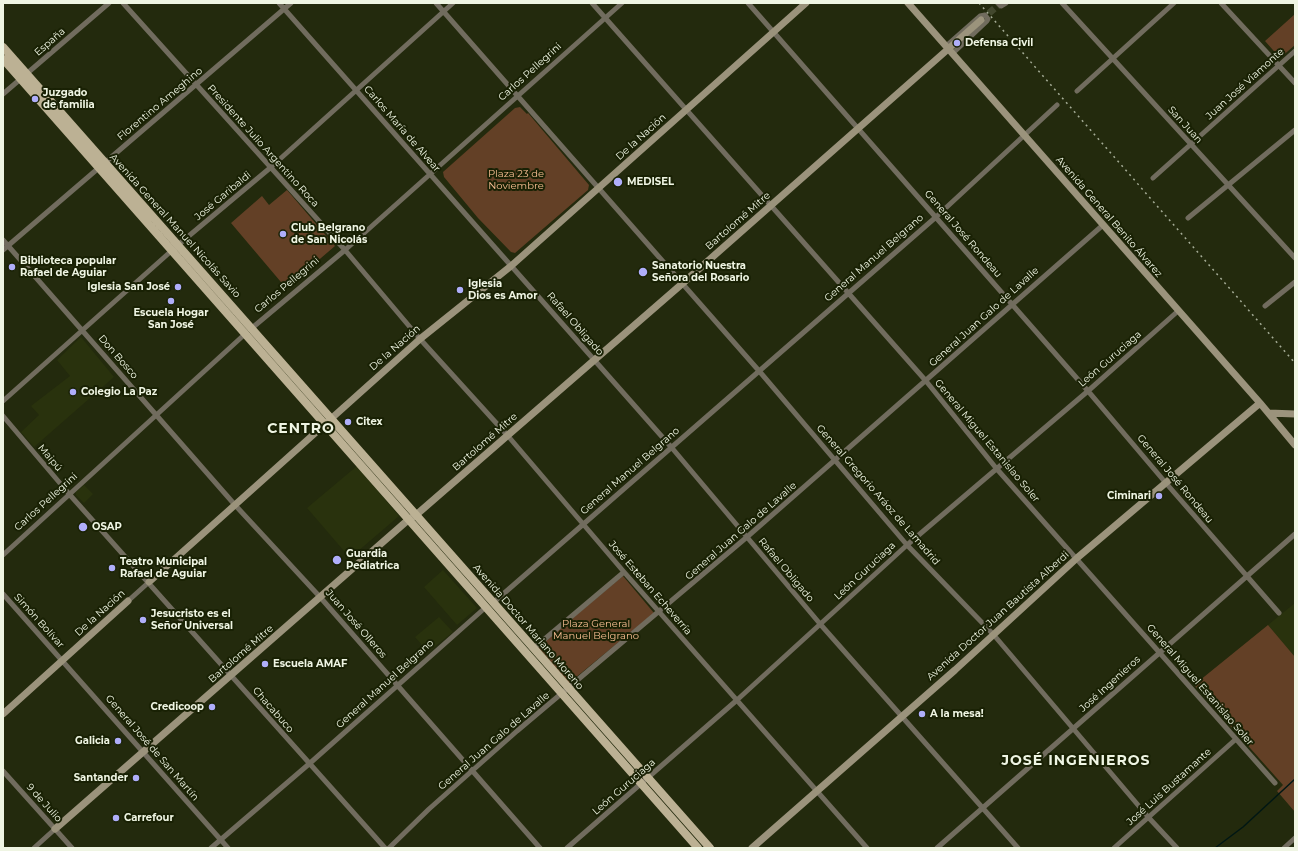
<!DOCTYPE html>
<meta charset="utf-8">
<style>
body{margin:0}
#map{position:relative;width:1298px;height:851px;overflow:hidden;background:#232a0d;font-family:Montserrat,sans-serif}
canvas{display:block}
.frame{position:absolute;inset:0;border:4px solid #eff5e3;pointer-events:none}
</style>
<div id="map">
<canvas width="1298" height="851"></canvas>
<div class="frame"></div>
</div>
<script>
const context = document.querySelector('canvas').getContext('2d');
context.lineJoin = 'round';
function fill(path, color) { context.fillStyle = color; context.fill(path, 'evenodd'); }
const toPath = rows => new Path2D(rows.map(r => 'M' + r).join(''));
function stroke(path, color, width, dash) { context.strokeStyle = color; context.lineWidth = width; context.lineCap = dash ? 'butt' : 'round'; context.setLineDash(dash || []); context.stroke(path); }
function write(font, color, halo, rows, align = 'center') {
  context.font = font + ' Montserrat,sans-serif'; context.lineWidth = 4; context.setLineDash([]); context.textBaseline = 'middle'; context.strokeStyle = halo; context.fillStyle = color; for (const [text, x, y, turn = 0] of rows) {
    context.save(); context.translate(x, y); context.rotate((+turn || 0) * Math.PI / 180); context.textAlign = isNaN(turn) ? turn : align; if (halo) context.strokeText(text, 0, 0); context.fillText(text, 0, 0); context.restore();
  }
}
fill(toPath([
 [81,337,114,377,34,447,21,432,39,415,31,406,70,376,57,360],
 [357,466,399,516,350,558,307,508],
 [84,485,93,494,84,503,76,495,76,492],
 [443,570,477,608,457,625,424,587],
 [1295,603,1295,657,1268,625],
 [439,617,453,632,428,652,415,637]
]), '#29320d');
fill(toPath([
 [1295,14,1295,45,1280,58,1265,41],
 [520,107,527,114,528,113,589,185,588,190,515,253,511,252,478,218,444,177,443,172,515,108],
 [287,190,335,246,286,288,231,223,262,196,269,205],
 [623,576,654,613,569,683,538,647],
 [1268,625,1295,657,1295,812,1277,791,1283,785,1194,685]
]), '#634026');
stroke(toPath([
 [1215,848,1243,827,1295,779]
]), '#001714', 1.5);
stroke(toPath([
 [981,20,1001,3]
]), '#42482d', 7, [7, 3.5]);
stroke(toPath([
 [123,3,345,250,420,339,508,436,624,572,867,848],
 [279,3,672,448,821,625,1018,848],
 [436,3,760,372,907,545,993,634,1149,818,1177,848],
 [592,3,926,381,996,468,1275,783],
 [748,3,1088,391,1165,482,1279,613],
 [998,3,1001,6,1006,3],
 [1062,3,1295,258],
 [1221,3,1295,83],
 [946,46,980,16,985,15,988,19,987,21,952,54],
 [1077,91,1174,3],
 [3,94,109,3],
 [1153,178,1295,51],
 [1188,218,1295,130],
 [3,240,235,505,320,597,540,848],
 [3,250,291,3],
 [1265,306,1295,282],
 [252,328,345,250,622,3],
 [3,401,178,245,270,168,453,3],
 [3,416,70,495,385,848],
 [3,555,245,334],
 [3,594,228,848],
 [128,601,149,582],
 [494,602,936,217,1057,105],
 [534,648,624,572],
 [3,771,72,848],
 [34,848,55,829],
 [211,848,309,764,486,607],
 [389,848,429,809,517,731,747,537,1103,225],
 [567,848,737,700,907,545,1088,391,1178,311],
 [937,848,1295,534],
 [1114,848,1236,739],
 [1284,848,1295,838]
]), '#716c5e', 5);
stroke(toPath([
 [908,3,1260,403,1295,445],
 [1269,413,1295,414],
 [149,582,420,339,511,266,806,3],
 [3,714,128,601],
 [55,829,408,520,416,515,683,283,981,20],
 [752,848,955,670,1077,558,1260,403]
]), '#9b937c', 7);
stroke(toPath([
 [3,47,710,848],
 [3,59,698,848]
]), '#bcb194', 8);
stroke(toPath([
 [979,3,1295,363]
]), '#a5ac96', 1.5, [2, 4]);
for (const [x, y, r, color] of [
 [957,43,4,"#afaefa"],
 [35,99,4,"#afaefa"],
 [618,182,5,"#afaefa"],
 [283,234,4,"#afaefa"],
 [12,267,4,"#afaefa"],
 [643,272,5,"#afaefa"],
 [178,287,4,"#afaefa"],
 [460,290,4,"#afaefa"],
 [171,301,4,"#afaefa"],
 [73,392,4,"#afaefa"],
 [348,422,4,"#afaefa"],
 [1159,496,4,"#afaefa"],
 [83,527,5,"#afaefa"],
 [337,560,5,"#afaefa"],
 [112,568,4,"#afaefa"],
 [143,620,4,"#afaefa"],
 [265,664,4,"#afaefa"],
 [212,707,4,"#afaefa"],
 [922,714,4,"#afaefa"],
 [118,741,4,"#afaefa"],
 [136,778,4,"#afaefa"],
 [116,818,4,"#afaefa"]
]) { const dot = new Path2D(); dot.arc(x, y, r, 0, 2 * Math.PI); context.fillStyle = color; context.fill(dot); stroke(dot, '#192104', 1.5); }
write('10px', '#eff5e3', '#192104', [
 ["España",50,42,-41],
 ["Carlos Pellegrini",530,72,-42],
 ["Juan José Viamonte",1245,84,-42],
 ["Florentino Ameghino",160,104,-40],
 ["San Juan",1185,125,48],
 ["Carlos María de Alvear",402,129,49],
 ["De la Nación",641,137,-42],
 ["Presidente Julio Argentino Roca",263,146,48],
 ["José Garibaldi",223,196,-40],
 ["Avenida General Benito Álvarez",1109,217,49],
 ["Bartolomé Mitre",738,221,-41],
 ["Avenida General Manuel Nicolás Savio",175,226,48],
 ["General José Rondeau",963,234,49],
 ["General Manuel Belgrano",874,258,-41],
 ["Carlos Pellegrini",287,285,-40],
 ["General Juan Galo de Lavalle",984,317,-42],
 ["Rafael Obligado",575,324,49],
 ["De la Nación",395,348,-41],
 ["Don Bosco",118,357,49],
 ["León Guruciaga",1110,359,-41],
 ["General Miguel Estanislao Soler",987,441,50],
 ["Bartolomé Mitre",485,442,-41],
 ["Maipú",50,458,50],
 ["General Manuel Belgrano",630,471,-41],
 ["General José Rondeau",1175,479,50],
 ["General Gregorio Aráoz de Lamadrid",878,495,49],
 ["Carlos Pellegrini",46,502,-42],
 ["General Juan Galo de Lavalle",741,531,-41],
 ["Rafael Obligado",786,570,50],
 ["León Guruciaga",865,571,-43],
 ["José Esteban Echeverría",650,588,49],
 ["De la Nación",100,613,-42],
 ["Avenida Doctor Juan Bautista Alberdi",998,616,-42],
 ["Simón Bolívar",39,621,48],
 ["Juan José Olleros",356,624,49],
 ["Avenida Doctor Mariano Moreno",528,627,49],
 ["Bartolomé Mitre",241,654,-41],
 ["General Manuel Belgrano",385,684,-42],
 ["José Ingenieros",1110,684,-42],
 ["General Miguel Estanislao Soler",1200,685,49],
 ["Chacabuco",273,710,49],
 ["General Juan Galo de Lavalle",494,741,-41],
 ["General José de San Martín",152,748,49],
 ["León Guruciaga",624,787,-41],
 ["José Luis Bustamante",1169,787,-42],
 ["9 de Julio",44,803,48]
]);
write('bold 10px', '#eff5e3', '#192104', [
 ["Defensa Civil",965,43],
 ["Juzgado",43,93],
 ["de familia",43,105],
 ["MEDISEL",627,182],
 ["Club Belgrano",291,228],
 ["de San Nicolás",291,240],
 ["Biblioteca popular",20,261],
 ["Rafael de Aguiar",20,273],
 ["Sanatorio Nuestra",652,266],
 ["Señora del Rosario",652,278],
 ["Iglesia",468,284],
 ["Dios es Amor",468,296],
 ["Iglesia San José",170,287,"right"],
 ["Escuela Hogar",171,313,"center"],
 ["San José",171,325,"center"],
 ["Colegio La Paz",81,392],
 ["Citex",356,422],
 ["Ciminari",1151,496,"right"],
 ["OSAP",92,527],
 ["Guardia",346,554],
 ["Pediatrica",346,566],
 ["Teatro Municipal",120,562],
 ["Rafael de Aguiar",120,574],
 ["Jesucristo es el",151,614],
 ["Señor Universal",151,626],
 ["Escuela AMAF",273,664],
 ["Credicoop",204,707,"right"],
 ["A la mesa!",930,714],
 ["Galicia",110,741,"right"],
 ["Santander",128,778,"right"],
 ["Carrefour",124,818]
], 'left');
write('10px', '#f9be93', '#192104', [
 ["Plaza 23 de",516,174],
 ["Noviembre",516,186],
 ["Plaza General",596,624],
 ["Manuel Belgrano",596,636]
]);
context.letterSpacing = '1px';
write('bold 14px', '#eff5e3', '#192104', [
 ["CENTRO",301,429],
 ["JOSÉ INGENIEROS",1076,761]
]);
context.letterSpacing = '0px';
</script>
